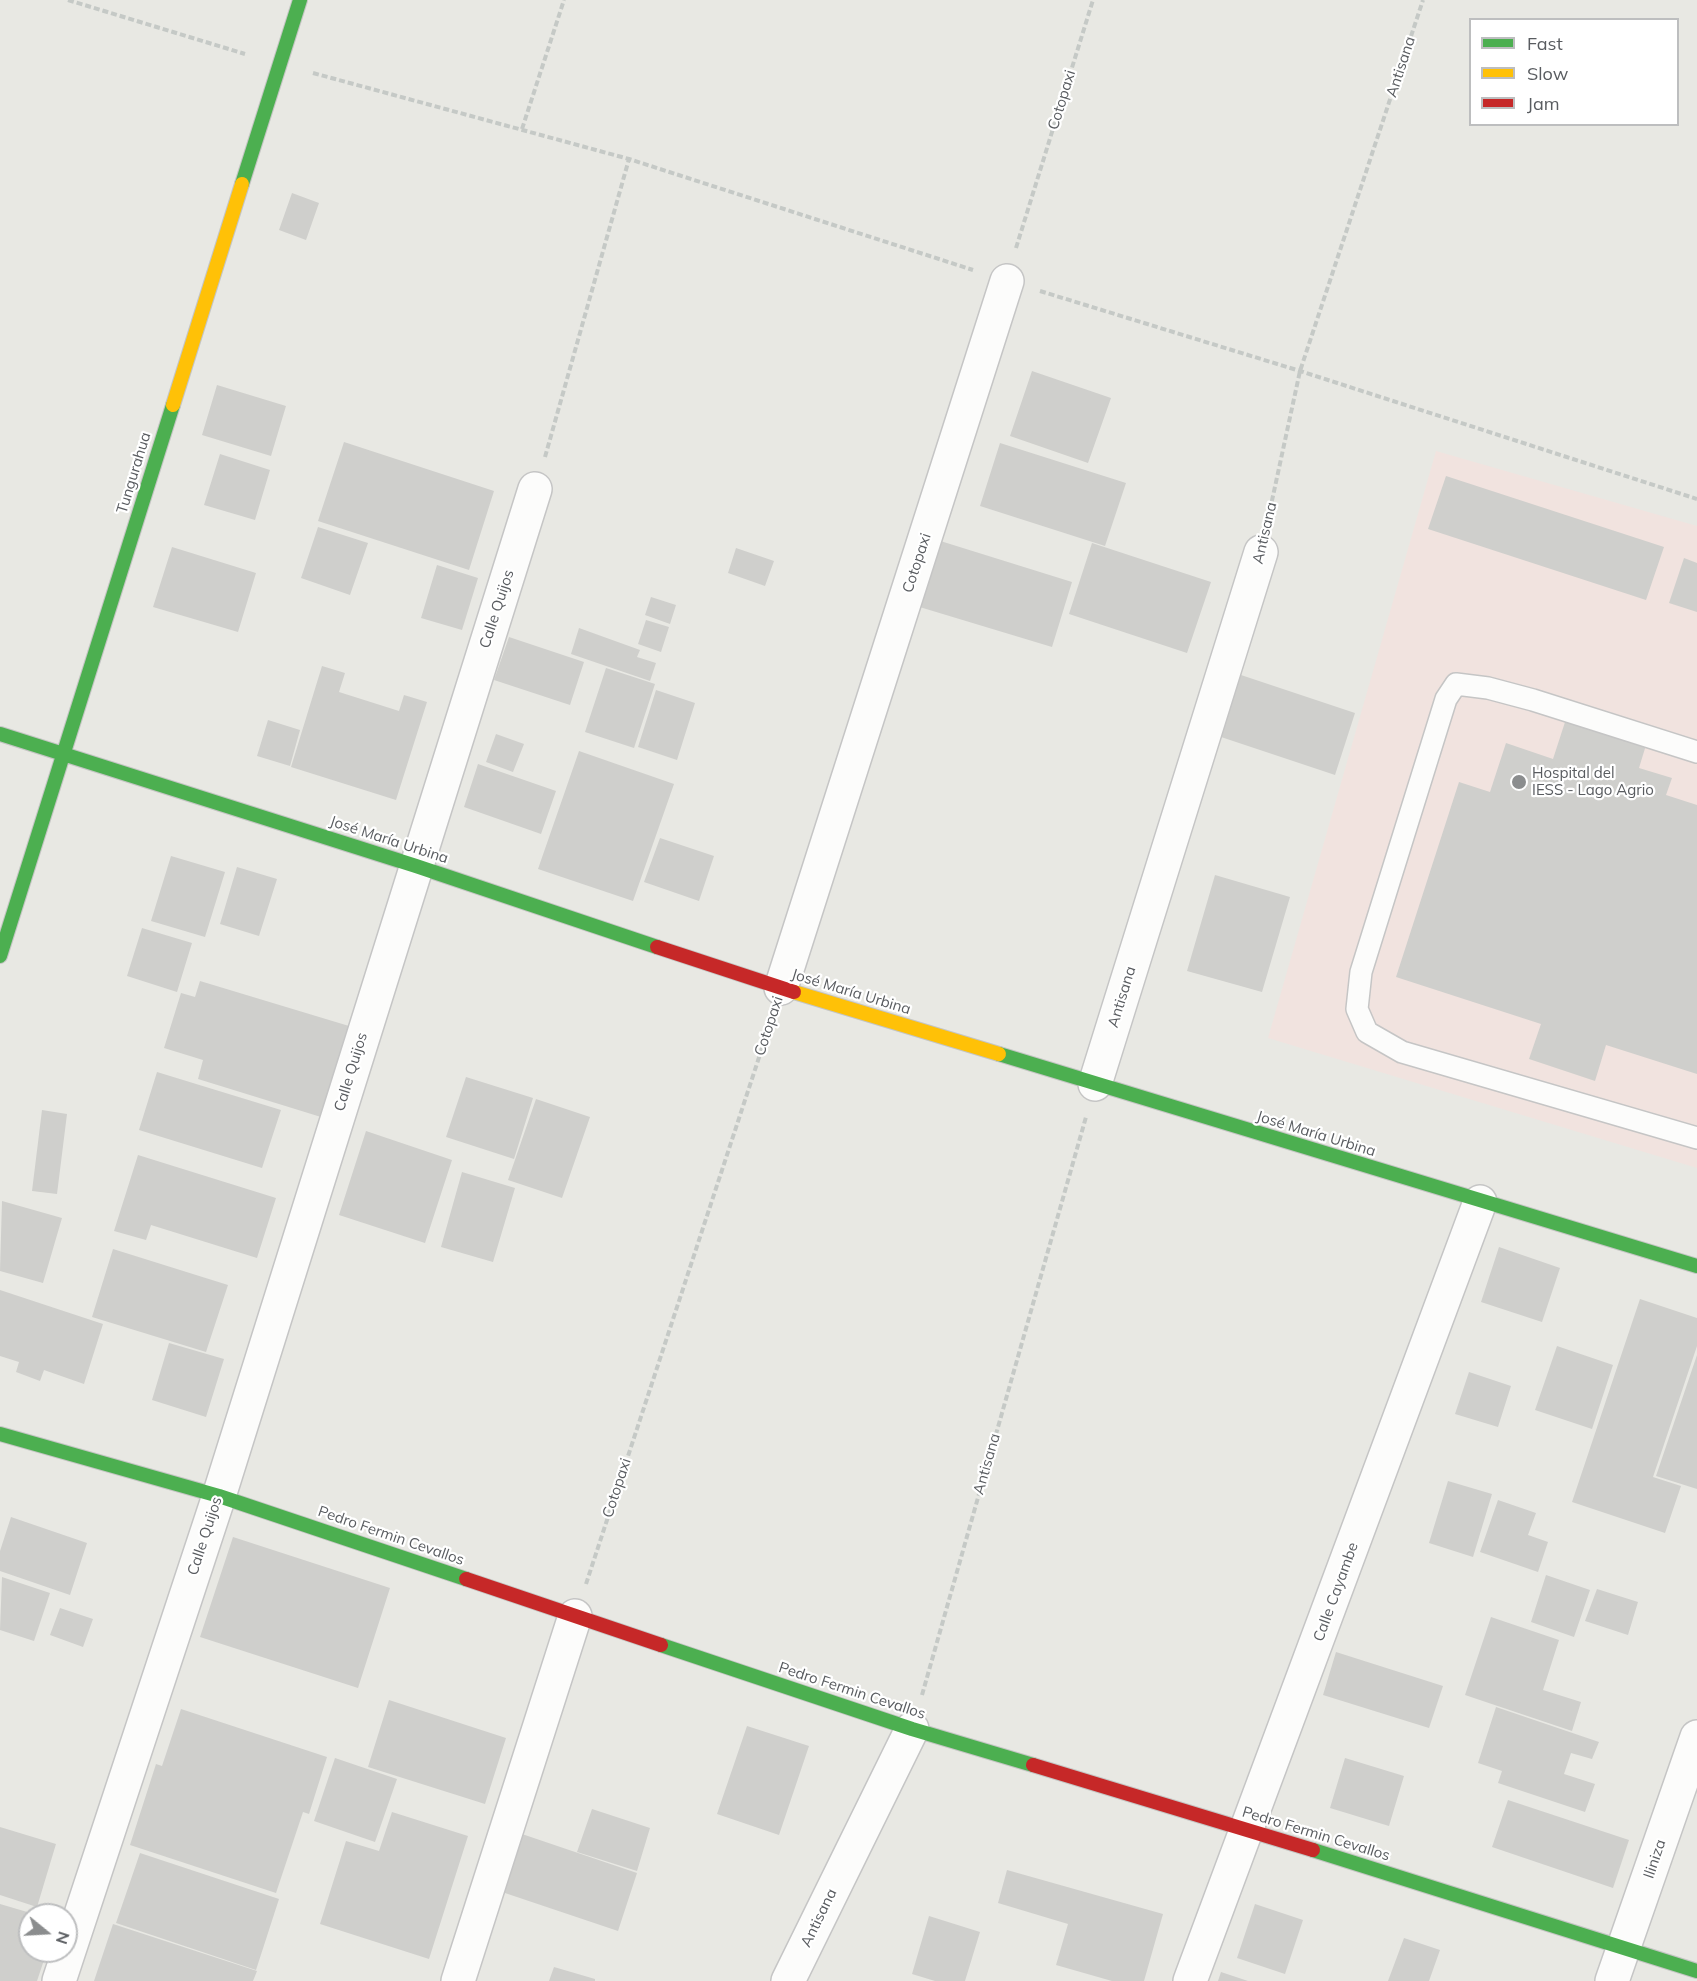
<!DOCTYPE html>
<meta charset="utf-8">
<style>
body{margin:0}
#map{position:relative;width:1697px;height:1981px;overflow:hidden;background:#e8e8e3;font-family:Mulish,sans-serif}
canvas{display:block}
.legend{position:absolute;left:1469px;top:18px;width:210px;height:108px;box-sizing:border-box;background:#fff;border:2px solid #bdbebf;margin:0;padding:8px 10px;list-style:none;font-size:18px;color:#595c60}
.legend li{display:flex;align-items:center;gap:12px;height:30px}
.legend b{width:30px;border:2px solid #bdbebf}
.north{position:absolute;left:18px;top:1903px;width:60px;height:60px;box-sizing:border-box;background:#fff;border:2px solid #bdbebf;border-radius:50%;rotate:108deg;font-size:16px;font-weight:700;line-height:24px;text-align:center;color:#595c60}
.north::after{content:'';display:block;margin:auto;width:21px;height:27px;background:#8b8d8e;clip-path:polygon(50% 0,100% 100%,50% 72%,0 100%)}
</style>
<div id="map">
<canvas width="1697" height="1981"></canvas>
<ul class="legend">
<li><b style="height:8px;background:#4caf50"></b>Fast</li>
<li><b style="height:8px;background:#ffc107"></b>Slow</li>
<li><b style="height:8px;background:#c62828"></b>Jam</li>
</ul>
<div class="north">N</div>
</div>
<script>
const context = document.querySelector('canvas').getContext('2d');
context.lineJoin = 'round';
function fill(path, color) { context.fillStyle = color; context.fill(path, 'evenodd'); }
const toPath = rows => new Path2D(rows.map(r => 'M' + r).join(''));
function stroke(path, color, width, dash) { context.strokeStyle = color; context.lineWidth = width; context.lineCap = dash ? 'butt' : 'round'; context.setLineDash(dash || []); context.stroke(path); }
function write(font, color, halo, rows, align = 'center') {
  context.font = font + ' Mulish,sans-serif'; context.lineWidth = 4.5; context.setLineDash([]); context.textBaseline = 'middle'; context.strokeStyle = halo; context.fillStyle = color; for (const [text, x, y, turn = 0] of rows) {
    context.save(); context.translate(x, y); context.rotate((+turn || 0) * Math.PI / 180); context.textAlign = isNaN(turn) ? turn : align; if (halo) context.strokeText(text, 0, 0); context.fillText(text, 0, 0); context.restore();
  }
}
fill(toPath([
 [1436,451,1697,526,1697,1168,1268,1038]
]), '#f1e3df');
fill(toPath([
 [292,193,319,203,306,240,279,230],
 [1032,371,1111,398,1088,463,1010,436],
 [217,385,286,406,271,456,202,435],
 [344,442,494,491,469,570,318,521],
 [1000,443,1126,483,1105,546,980,506],
 [220,454,270,470,255,520,204,505],
 [1446,476,1664,547,1646,600,1428,529],
 [318,527,368,543,350,595,301,578],
 [934,539,1072,582,1052,647,913,605],
 [1092,543,1211,582,1187,653,1069,614],
 [172,547,256,573,238,632,153,607],
 [736,548,774,561,765,586,728,573],
 [1684,558,1697,563,1697,612,1669,603],
 [437,565,478,578,462,630,421,618],
 [651,597,676,605,670,624,645,615],
 [646,620,669,627,661,652,638,644],
 [579,628,640,650,637,657,656,663,650,681,571,654],
 [509,637,584,662,570,705,494,680],
 [322,666,345,673,339,692,399,711,404,695,427,702,396,800,291,767],
 [606,668,655,684,634,748,585,732],
 [1235,673,1355,713,1335,775,1215,735],
 [656,690,695,703,677,760,638,747],
 [1566,719,1646,745,1639,768,1672,778,1666,795,1697,805,1697,1074,1606,1045,1595,1081,1529,1059,1541,1024,1396,977,1459,782,1490,792,1506,743,1553,759],
 [268,720,300,730,290,766,257,756],
 [496,734,524,744,513,772,486,762],
 [579,751,674,784,633,901,538,869],
 [478,764,556,791,541,834,464,807],
 [660,838,714,856,699,901,644,882],
 [171,856,225,872,205,937,151,921],
 [237,867,277,879,259,936,220,924],
 [1215,875,1290,897,1262,992,1187,971],
 [142,928,192,943,177,992,127,976],
 [200,981,349,1026,321,1117,198,1079,203,1060,164,1048,181,993,195,997],
 [157,1072,281,1110,262,1168,139,1130],
 [466,1077,533,1098,514,1159,446,1137],
 [536,1099,590,1117,562,1198,508,1180],
 [42,1110,67,1114,57,1194,32,1191],
 [366,1131,452,1160,425,1243,339,1215],
 [138,1155,276,1198,257,1258,151,1225,146,1240,114,1231],
 [462,1172,515,1188,493,1262,441,1247],
 [2,1201,62,1218,43,1283,0,1271],
 [1499,1247,1560,1268,1542,1322,1481,1302],
 [113,1249,228,1285,206,1352,92,1317],
 [0,1290,103,1324,84,1384,44,1370,40,1381,16,1372,19,1362,0,1356],
 [1640,1299,1697,1318,1697,1346,1653,1477,1681,1486,1665,1533,1572,1502],
 [169,1343,224,1359,206,1417,152,1400],
 [1557,1346,1613,1365,1592,1429,1535,1410],
 [1697,1355,1697,1489,1656,1476],
 [1469,1372,1511,1386,1498,1427,1455,1414],
 [1448,1481,1492,1494,1473,1557,1429,1543],
 [1498,1500,1536,1513,1528,1535,1548,1542,1538,1572,1480,1552],
 [11,1517,87,1543,70,1595,0,1571,0,1551],
 [233,1537,390,1588,358,1688,200,1637],
 [1546,1575,1590,1590,1574,1637,1531,1622],
 [2,1577,50,1593,34,1641,0,1630],
 [1597,1589,1638,1602,1628,1635,1585,1621],
 [60,1608,93,1619,83,1647,50,1635],
 [1491,1617,1559,1640,1543,1690,1581,1702,1572,1731,1465,1695],
 [1336,1652,1443,1686,1429,1728,1323,1695],
 [389,1700,506,1738,485,1804,368,1767],
 [1496,1707,1599,1742,1592,1759,1571,1753,1564,1774,1595,1784,1585,1812,1498,1783,1502,1771,1478,1763],
 [181,1709,327,1757,309,1814,303,1812,276,1893,130,1845,156,1764,162,1766],
 [747,1726,809,1746,779,1835,717,1814],
 [335,1758,397,1779,375,1842,314,1821],
 [1345,1758,1404,1776,1389,1826,1330,1808],
 [1508,1800,1629,1840,1613,1888,1492,1847],
 [592,1809,650,1828,637,1871,577,1852],
 [392,1812,468,1836,429,1959,320,1924,346,1841,379,1851],
 [0,1827,56,1844,37,1907,0,1895],
 [522,1834,637,1873,618,1931,502,1892],
 [140,1853,279,1899,256,1970,116,1923],
 [1007,1870,1163,1914,1144,1981,1112,1981,1056,1965,1068,1924,998,1903],
 [0,1904,34,1914,30,1915,30,1951,47,1951,37,1981,0,1981],
 [1255,1904,1303,1920,1285,1974,1237,1958],
 [929,1916,980,1932,965,1981,935,1981,912,1974],
 [113,1924,257,1971,253,1981,94,1981],
 [1404,1938,1440,1950,1429,1981,1388,1981],
 [554,1967,595,1979,595,1981,549,1981],
 [1221,1972,1248,1981,1218,1981]
]), '#cfcfcc');
const lane = toPath([
 [1697,752,1533,700,1488,688,1456,684,1446,699,1361,972,1357,1009,1367,1032,1402,1052,1697,1138]
]);
const street = toPath([
 [781,988,1007,281],
 [1095,1084,1261,552],
 [59,1981,219,1496,535,489],
 [458,1981,575,1616],
 [788,1981,912,1729],
 [1190,1981,1480,1202],
 [1612,1981,1697,1737]
]);
const fast = toPath([
 [242,184,300,0],
 [0,734,416,866,657,947],
 [0,956,173,405],
 [999,1054,1697,1266],
 [0,1434,219,1496,466,1579],
 [661,1645,912,1729,1033,1765],
 [1313,1850,1697,1971]
]);
const slow = toPath([
 [173,405,242,184],
 [794,992,999,1054]
]);
const jam = toPath([
 [657,947,794,992],
 [466,1579,661,1645],
 [1033,1765,1313,1850]
]);
stroke(lane, '#c5c5c5', 24);
stroke(street, '#c5c5c5', 36);
stroke(fast, '#c4c5c3', 16);
stroke(slow, '#c4c5c3', 16);
stroke(jam, '#c4c5c3', 16);
stroke(toPath([
 [68,0,245,54],
 [313,73,629,159,973,270],
 [522,129,564,0],
 [1016,248,1093,0],
 [1040,291,1300,371,1697,499],
 [545,457,629,159],
 [1268,519,1300,371,1423,0],
 [586,1584,771,1021],
 [922,1695,1086,1117]
]), '#c5c9c6', 4, [6, 3]);
stroke(lane, '#fcfcfb', 21);
stroke(street, '#fcfcfb', 33);
stroke(fast, '#4caf50', 14);
stroke(slow, '#ffc107', 14);
stroke(jam, '#c62828', 14);
for (const [x, y, r, color] of [
 [1519,782,8,"#8b8d8e"]
]) { const dot = new Path2D(); dot.arc(x, y, r, 0, 2 * Math.PI); context.fillStyle = color; context.fill(dot); stroke(dot, '#fff', 2); }
write('15px', '#595c60', '#fff', [
 ["Antisana",1401,67,-72],
 ["Cotopaxi",1062,100,-73],
 ["Tungurahua",134,473,-73],
 ["Antisana",1265,533,-77],
 ["Cotopaxi",917,563,-72],
 ["Calle Quijos",497,609,-72],
 ["José María Urbina",389,840,18],
 ["José María Urbina",851,992,17],
 ["Antisana",1122,997,-73],
 ["Cotopaxi",769,1026,-72],
 ["Calle Quijos",351,1072,-73],
 ["José María Urbina",1316,1134,17],
 ["Antisana",987,1464,-74],
 ["Cotopaxi",617,1488,-72],
 ["Calle Quijos",205,1536,-72],
 ["Pedro Fermin Cevallos",391,1536,19],
 ["Calle Cayambe",1336,1592,-70],
 ["Pedro Fermin Cevallos",852,1691,18],
 ["Pedro Fermin Cevallos",1316,1834,17],
 ["Iliniza",1655,1859,-71],
 ["Antisana",819,1918,-64]
]);
write('15px', '#595c60', '#fff', [
 ["Hospital del",1532,773],
 ["IESS - Lago Agrio",1532,790]
], 'left');
</script>
